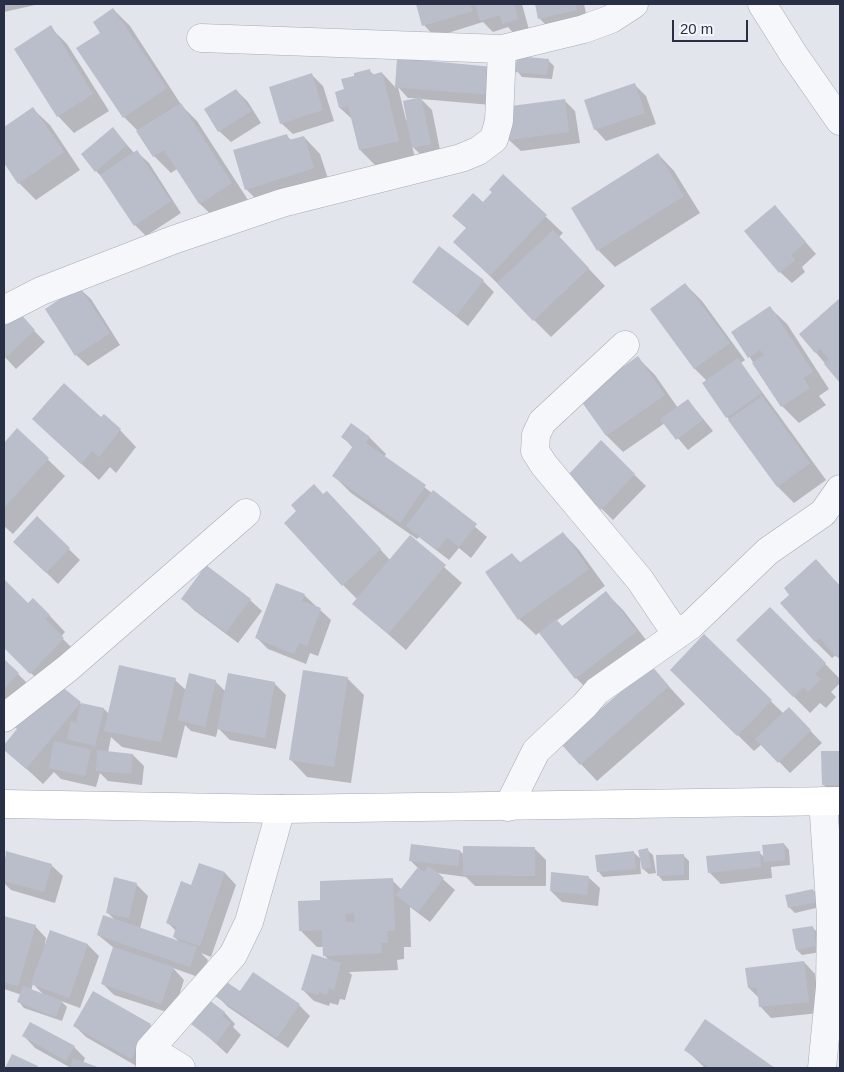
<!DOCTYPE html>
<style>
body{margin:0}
#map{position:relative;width:844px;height:1072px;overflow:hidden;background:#e3e5ec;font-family:Helvetica,sans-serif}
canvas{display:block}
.frame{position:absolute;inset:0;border:5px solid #293046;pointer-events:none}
.scale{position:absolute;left:672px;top:20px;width:76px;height:22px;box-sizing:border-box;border:2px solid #293046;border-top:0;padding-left:6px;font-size:15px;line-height:18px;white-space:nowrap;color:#293046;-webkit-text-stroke:4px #f3f5f9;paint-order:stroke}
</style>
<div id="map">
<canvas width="844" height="1072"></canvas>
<div class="frame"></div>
<div class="scale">20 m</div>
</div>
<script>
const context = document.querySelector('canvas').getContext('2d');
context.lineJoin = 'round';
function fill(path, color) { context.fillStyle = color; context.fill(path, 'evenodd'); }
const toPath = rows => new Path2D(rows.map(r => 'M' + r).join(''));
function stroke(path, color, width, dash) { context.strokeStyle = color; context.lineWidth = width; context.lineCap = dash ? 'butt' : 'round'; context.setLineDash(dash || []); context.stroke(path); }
fill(toPath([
 [4,4,34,4,35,5,4,12],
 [417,4,522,4,529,30,515,35,508,27,493,32,483,22,435,37,424,25],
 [536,4,584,4,588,22,551,30,540,19],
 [113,9,130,26,182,106,197,121,248,200,217,220,200,204,177,169,171,173,154,156,138,131,124,117,78,49,102,33],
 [50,27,67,44,109,111,74,133,58,116],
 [398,60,494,68,503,106,421,99,432,110,441,155,425,159,412,146,415,157,377,167,360,150,353,120,340,108,345,90,356,76,369,70,374,75,382,73,396,88],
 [398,87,408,98,419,98,408,119,406,120],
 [548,60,554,66,552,79,522,77,517,71],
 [312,75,323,86,334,121,293,134,281,123],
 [635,85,646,96,656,124,606,141,595,129],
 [236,90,248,102,261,123,231,142,219,131],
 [564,100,575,111,580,143,521,151,509,140],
 [33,109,50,125,80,170,36,200,19,183,4,161,4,129],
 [113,129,135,154,137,152,149,163,181,213,146,236,135,225,107,182,96,171],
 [286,135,292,141,304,137,320,154,330,185,263,206,246,189],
 [658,154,674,171,700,213,615,267,598,250],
 [503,176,563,233,559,237,605,286,551,337,472,258,467,229],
 [775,207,816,254,802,267,805,272,792,283,780,272],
 [483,281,494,292,468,326,413,282],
 [685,284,702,301,745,360,741,363,826,480,794,503,778,487,727,417,707,381,695,369,651,309],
 [79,288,91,299,120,345,88,366,76,355],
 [840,300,840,381,801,335],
 [770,308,787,324,829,389,819,396,826,405,799,423,782,406,733,332],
 [18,314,45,342,16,369,4,356,4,328],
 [638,358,655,375,678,408,688,400,713,431,688,450,665,423,623,452,607,436,580,398],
 [101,419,120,430,136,447,116,473,110,467,99,480,51,436],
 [351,425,370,438,386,454,384,457,432,493,434,492,487,537,471,558,459,548,449,560,419,537,417,539,351,493,334,476,353,448,343,437],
 [17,430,65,476,13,534,4,526,4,445],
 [601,442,646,486,613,520,568,476],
 [323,496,343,509,390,560,410,537,462,583,406,650,354,604,358,600,343,585],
 [37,518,80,560,58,584,15,542],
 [563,533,579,550,605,586,556,621,563,627,606,593,623,610,653,649,593,695,576,678,540,632,536,635,519,619,512,554,521,563],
 [816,561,840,586,840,660,836,655,832,658,815,641,791,595],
 [5,582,28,605,49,615,65,632,61,637,80,656,47,689,4,646],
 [304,595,331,620,318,656,310,653,306,664,268,649,257,638],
 [183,599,250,600,262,611,238,643,194,610],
 [770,608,840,679,840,683,831,692,836,697,826,708,820,703,810,713,738,640],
 [704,636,784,714,800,720,822,743,790,773,762,744,754,751,672,670],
 [4,660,35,691,4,723],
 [651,667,685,704,597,781,563,745],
 [347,678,364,695,351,783,307,777,291,760],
 [175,680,187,691,215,681,226,692,274,683,286,695,276,749,230,740,218,728,216,737,191,731,185,725,177,758,122,747,111,737,108,753,133,755,144,766,142,785,108,781,100,773,96,787,61,779,54,772,43,784,4,748,56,683,81,704,104,709,109,714],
 [822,752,840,752,840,796,834,796,823,784],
 [784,844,789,850,790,865,771,867,772,878,721,884,709,872,759,852,765,858],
 [535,849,546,860,546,886,475,886,466,877,436,873,455,890,430,922,410,907,411,947,404,947,404,959,397,960,398,970,349,972,352,975,345,1000,340,999,338,1005,330,1003,329,1006,314,1001,303,990,329,960,324,955,324,947,317,947,300,930,322,902,392,880,402,890,419,869,410,860,460,851,464,855],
 [647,850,653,855,656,873,649,874,643,869,642,861,640,861,641,874,603,877,598,871,634,853,642,860],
 [7,852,51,865,63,876,55,903,11,890,4,883,4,863],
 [683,855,689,861,689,880,663,881,658,875],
 [200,864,225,873,236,885,211,957,201,953,208,960,201,978,173,968,184,980,173,1014,114,995,102,983,114,948,98,935,116,921,107,912,136,884,148,896,140,929,181,943,174,937,176,931,168,923,192,886],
 [588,877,600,888,598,906,562,902,551,891],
 [813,890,818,896,820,907,795,913,789,907],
 [4,918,35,926,46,938,45,944,47,944,51,932,88,945,99,956,80,1008,61,1001,67,1007,62,1021,24,1008,19,1002,22,995,4,989],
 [33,984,44,995,31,991],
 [812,927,818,933,821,952,802,955,797,950],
 [804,962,815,974,819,1013,771,1018,760,1006,759,998,749,988],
 [217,996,299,1005,310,1016,288,1048,228,1007],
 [224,1012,235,1024,233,1027,241,1035,227,1054,193,1023],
 [706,1021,773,1068,705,1068,686,1050],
 [150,1025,162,1036,140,1068,86,1037,75,1026],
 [24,1036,74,1047,85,1058,83,1063,97,1068,71,1068,35,1048]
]), '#0003');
fill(toPath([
 [416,4,470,4,473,11,422,26],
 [475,4,514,4,518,19,502,24,500,15,480,21],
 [535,4,576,4,577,10,538,19],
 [113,8,167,88,123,118,76,48,100,33,93,22],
 [51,25,93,94,57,117,14,49],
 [517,56,549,59,547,75,515,72],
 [397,58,494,67,492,95,395,87],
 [370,69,371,75,382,72,399,141,359,150,348,106,339,108,335,92,344,89,341,79,354,76,354,73],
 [312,73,323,110,280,124,269,87],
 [635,83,645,113,594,130,584,100],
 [236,89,251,111,218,132,204,109],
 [421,97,431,144,412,148,403,101],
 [565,99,569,132,508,140,503,107],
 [181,103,232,183,199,204,164,150,153,157,136,131],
 [33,107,64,152,18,184,4,163,4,127],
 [113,127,127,145,95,172,81,154],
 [287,134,289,140,304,136,314,168,245,190,233,150],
 [137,150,171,201,134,226,100,175],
 [658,153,684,196,597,251,571,208],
 [503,174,547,215,490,276,453,242,466,228,452,216,473,193,483,202,492,192,489,190],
 [775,205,806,242,791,255,795,260,779,273,744,231],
 [553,230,589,268,533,321,497,283],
 [439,246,484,280,456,316,412,282],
 [685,283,730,343,694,369,650,309],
 [79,286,110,333,75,356,45,309],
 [840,298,840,383,824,364,829,359,820,349,815,353,799,334],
 [770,306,813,372,803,378,810,388,781,407,752,363,764,355,760,350,748,358,731,332],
 [19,312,35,330,4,359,4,326],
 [638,356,665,395,606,436,579,398],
 [738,358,762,393,726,418,702,383],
 [64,383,101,417,104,414,121,429,99,457,92,451,81,464,32,419],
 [762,396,810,463,777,487,728,420],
 [688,399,703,420,676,440,660,419],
 [351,423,370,437,366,443,426,485,400,523,332,476,353,446,341,437],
 [17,428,49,458,4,508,4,443],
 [601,440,635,474,601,510,567,476],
 [314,484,323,494,327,491,381,549,342,586,284,523,296,511,291,505],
 [433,490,477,524,459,547,447,537,437,550,406,526],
 [37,516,70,548,46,573,13,542],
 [563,532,589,569,518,620,485,572,512,553,519,563],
 [410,535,446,565,388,634,352,604],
 [816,559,840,586,840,653,836,657,820,638,815,642,780,603,789,595,784,588],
 [206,565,251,599,226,632,181,599],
 [5,580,28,603,33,598,50,615,45,619,64,638,30,674,4,648],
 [276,583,305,594,302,601,321,608,307,646,299,643,294,654,255,638],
 [606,591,637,631,575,679,539,633,556,619,562,626],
 [770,607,826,663,815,674,821,679,808,692,803,687,793,697,736,640],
 [704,634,772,700,737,736,670,670],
 [4,659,19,673,4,689],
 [119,665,176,678,161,742,104,731],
 [651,665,669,686,580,765,561,744],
 [303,670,348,677,334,767,289,760],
 [189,673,216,680,205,727,178,720],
 [228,673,275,682,265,738,217,729],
 [56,682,81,702,26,769,4,750,4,745,17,729,13,726],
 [81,703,104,708,95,746,67,739,71,721,76,723],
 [789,707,811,730,778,763,755,739],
 [54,741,91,750,85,776,49,768],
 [97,750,133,754,131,774,96,771],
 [821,751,840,751,840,785,822,785],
 [784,843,785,860,764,862,762,845],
 [411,844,460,850,458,866,409,861],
 [463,846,535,847,535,876,463,875],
 [648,848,651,868,642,869,638,850],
 [6,851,52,864,44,892,4,881],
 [634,851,636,869,597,872,595,855],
 [760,851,761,867,708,873,706,856],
 [684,854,684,875,657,876,656,855],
 [199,863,225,872,200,946,173,937,176,927,166,923,181,881,191,885],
 [429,866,444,878,418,912,396,895,418,867,424,872],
 [551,872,589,876,587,895,550,891],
 [114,877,137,883,129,918,106,913],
 [393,878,395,930,387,931,388,943,381,943,382,953,323,956,322,930,299,931,298,901,320,900,320,881],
 [354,913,355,922,346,922,345,914],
 [813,889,816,902,788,908,785,895],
 [103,915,197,947,190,967,97,935],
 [4,916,36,925,18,986,4,982],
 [813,926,816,946,796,950,792,929],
 [50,930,88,944,69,998,31,984],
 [113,947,174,967,161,1004,101,984],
 [312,954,341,963,334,990,329,988,327,995,319,992,318,995,301,990],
 [804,961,809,1002,759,1007,757,988,748,988,745,968],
 [253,972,300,1004,277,1038,215,996,225,981,240,991],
 [23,986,62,1001,56,1017,17,1002],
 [93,991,151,1024,131,1059,73,1026],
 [209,1000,225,1012,222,1016,231,1023,216,1043,191,1024],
 [705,1019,775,1068,710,1068,684,1050],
 [30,1022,75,1046,66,1061,22,1036],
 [12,1054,38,1066,37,1068,5,1068],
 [73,1058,100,1068,70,1068]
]), '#babeca');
const minor = toPath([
 [762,4,794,55,840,121],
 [201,38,502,49,584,29,611,19,634,4],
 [4,310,41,291,173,240,282,203,461,158,478,151,494,139,499,121,502,49],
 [625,345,542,422,536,435,535,451,544,465,640,580,677,635],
 [4,718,68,668,246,513],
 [508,807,536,751,585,705,597,691,691,625,768,551,823,513,840,489],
 [150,1049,181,1068],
 [150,1068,150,1049,233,955,249,922,281,809],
 [822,1068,830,987,831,917,823,801]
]);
const major = toPath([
 [4,804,281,809,840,801]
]);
stroke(minor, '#a7abb7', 29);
stroke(major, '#a1a8b9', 29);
stroke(minor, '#f6f7fa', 28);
stroke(major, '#fff', 28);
</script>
